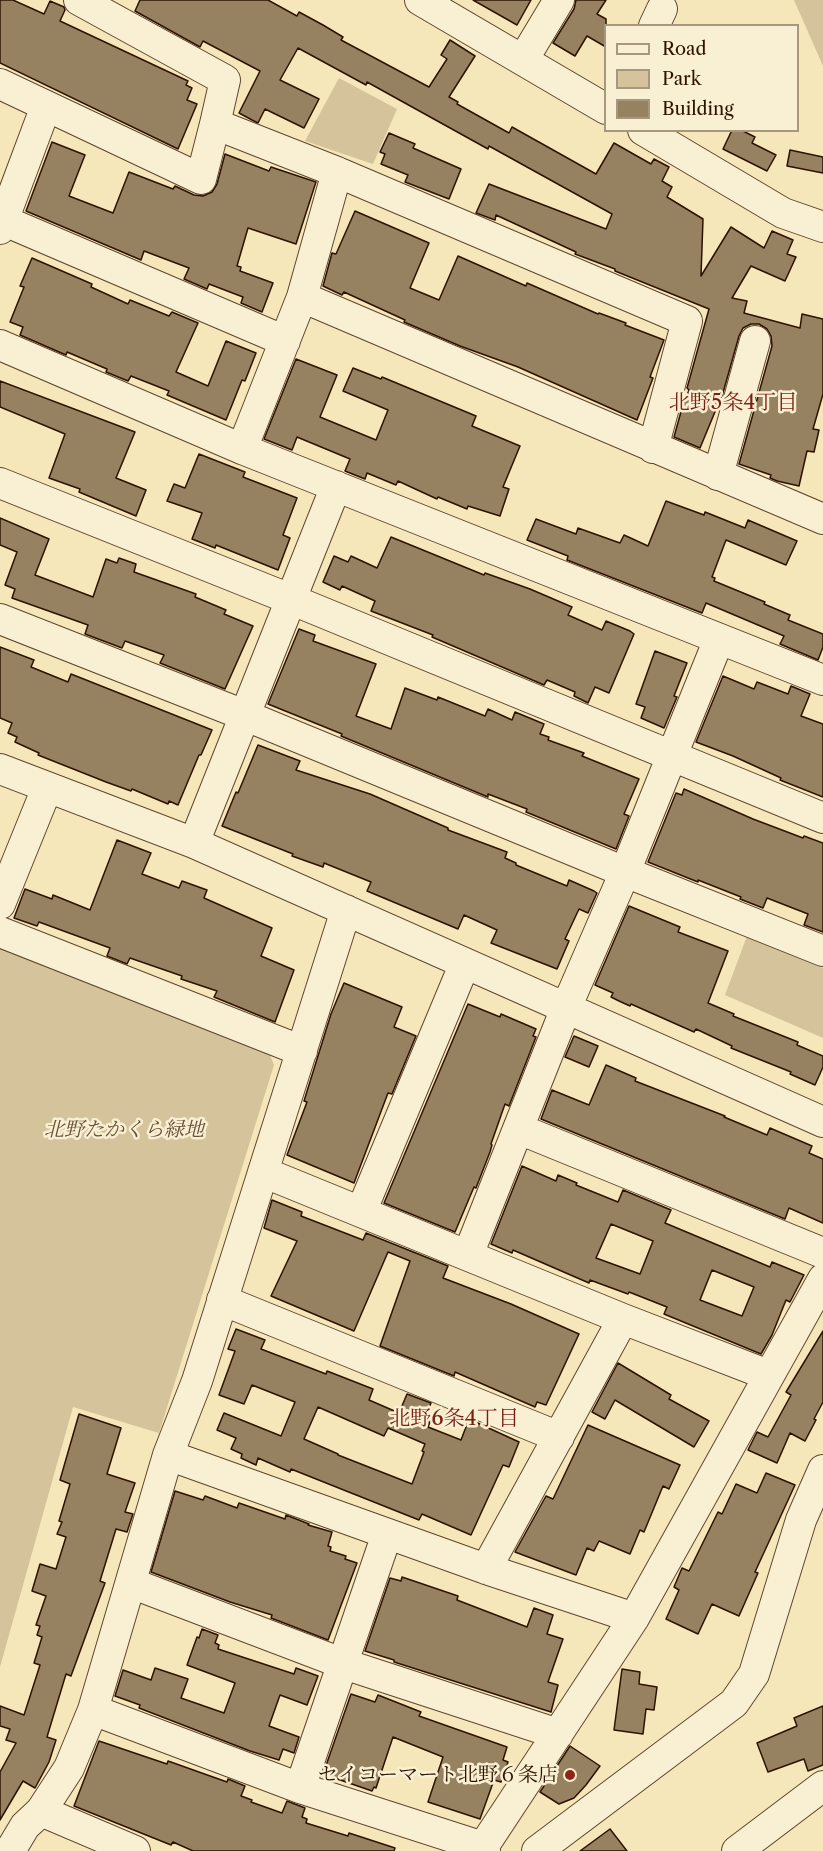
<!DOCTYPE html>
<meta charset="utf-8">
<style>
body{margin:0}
#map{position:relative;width:823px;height:1851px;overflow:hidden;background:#f6e7bb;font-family:"Libre Caslon Text",serif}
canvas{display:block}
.legend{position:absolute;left:604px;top:24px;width:195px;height:108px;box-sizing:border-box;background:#f9efd3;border:2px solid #a7977f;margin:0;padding:8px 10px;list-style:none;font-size:18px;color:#2d1200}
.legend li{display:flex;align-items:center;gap:12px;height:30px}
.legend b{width:30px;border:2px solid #a7977f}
</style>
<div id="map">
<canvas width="823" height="1851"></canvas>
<ul class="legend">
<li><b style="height:8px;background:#f9efd3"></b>Road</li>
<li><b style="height:16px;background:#d4c39b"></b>Park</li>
<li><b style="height:16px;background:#968161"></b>Building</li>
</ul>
</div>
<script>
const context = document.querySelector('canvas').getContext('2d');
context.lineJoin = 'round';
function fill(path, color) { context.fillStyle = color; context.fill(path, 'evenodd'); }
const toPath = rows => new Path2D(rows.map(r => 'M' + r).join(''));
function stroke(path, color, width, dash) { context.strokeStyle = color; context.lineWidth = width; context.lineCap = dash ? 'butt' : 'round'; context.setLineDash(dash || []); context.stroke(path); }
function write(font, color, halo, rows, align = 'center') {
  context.font = font + ' "Libre Caslon Text","Noto Serif JP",serif'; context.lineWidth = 5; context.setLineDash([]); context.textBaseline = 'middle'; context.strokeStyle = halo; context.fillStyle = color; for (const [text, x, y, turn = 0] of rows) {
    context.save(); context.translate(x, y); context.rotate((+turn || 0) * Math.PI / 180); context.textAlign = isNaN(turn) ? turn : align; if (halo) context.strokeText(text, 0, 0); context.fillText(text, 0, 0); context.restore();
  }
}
fill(toPath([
 [794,0,823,0,823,66],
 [339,78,397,109,373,164,305,141],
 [747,936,823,968,823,1038,725,995],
 [0,946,270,1055,274,1065,159,1433,73,1407,0,1667]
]), '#d4c39b');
const building = toPath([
 [0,0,13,0,44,14,50,1,64,7,65,10,60,21,188,81,186,85,192,88,187,100,197,104,178,149,0,63,0,0],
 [140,0,268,0,297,16,299,12,323,25,343,37,341,40,429,87,447,59,441,55,450,40,475,56,449,97,458,102,457,104,509,133,512,127,596,174,614,143,651,164,654,159,669,167,662,181,672,187,667,197,703,219,701,276,731,227,764,248,772,231,793,240,787,254,796,257,785,281,751,266,732,298,747,301,744,313,800,328,802,314,823,319,823,394,813,429,819,430,814,452,807,451,799,486,777,481,770,478,771,475,739,464,772,346,771,336,767,329,759,324,751,324,743,328,739,336,719,407,717,407,700,448,674,437,682,408,689,390,687,388,709,309,615,271,615,269,575,254,576,252,496,215,495,220,476,213,489,184,606,229,612,214,489,146,488,149,367,82,366,85,298,48,280,80,319,99,304,128,265,109,258,123,252,120,239,113,260,71,203,41,200,47,135,11,140,0],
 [473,0,531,0,517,25,473,0],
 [576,0,606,0,597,14,606,19,606,47,587,36,575,56,553,43,574,9,576,0],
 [732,130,741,130,755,137,752,143,776,155,767,171,723,149,732,130],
 [389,133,415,144,413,148,461,169,449,199,405,182,408,175,381,164,385,154,380,152,389,133],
 [52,142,85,155,69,196,113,213,129,172,173,189,175,186,194,195,203,196,212,192,217,184,225,154,269,171,271,167,316,182,296,244,248,228,237,266,241,267,240,271,273,283,262,312,241,303,243,297,209,284,207,289,184,279,189,268,144,251,141,260,26,211,52,142],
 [790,150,823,157,823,173,787,166,790,150],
 [355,211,429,243,410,288,439,300,458,256,526,286,527,283,598,314,599,313,626,323,625,325,664,340,650,377,653,378,637,420,518,367,460,346,404,322,405,320,344,292,342,295,323,286,332,253,336,254,355,211],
 [32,258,92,284,91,287,128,304,130,300,169,316,172,312,198,323,176,372,208,386,226,341,256,353,245,381,242,380,226,420,167,395,169,391,131,376,128,381,106,372,107,369,67,352,66,355,20,335,23,327,10,322,24,287,20,286,32,258],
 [296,359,337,375,320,417,376,440,388,410,343,391,353,368,381,379,382,377,476,416,472,426,520,446,503,487,509,489,500,516,468,506,467,509,438,497,437,499,398,481,396,485,367,473,365,479,345,471,350,459,297,437,292,450,264,439,296,359],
 [0,381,135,432,116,478,146,490,136,516,79,492,80,489,49,478,65,434,0,407,0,381],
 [199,454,245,472,243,477,297,498,283,535,290,538,278,570,216,545,215,548,192,539,202,513,167,501,174,484,185,488,199,454],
 [666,501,704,515,705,512,745,528,748,520,797,541,786,565,726,540,712,577,715,578,714,581,765,602,764,604,790,615,788,620,823,634,823,647,818,660,780,644,784,636,706,603,702,613,567,560,568,556,527,540,536,519,576,534,578,528,620,543,624,535,648,546,666,501],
 [0,518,49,539,35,575,93,597,106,559,117,563,119,558,136,564,134,572,196,594,195,597,226,610,224,614,253,626,225,689,160,663,164,655,125,641,122,648,85,634,88,625,12,598,15,589,5,585,17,552,0,545,0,518],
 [391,537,484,575,485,573,530,589,572,607,568,615,602,630,606,621,630,631,634,634,609,693,595,687,588,703,574,696,575,692,547,680,544,685,432,637,433,635,371,611,375,601,342,586,340,590,323,582,334,556,348,562,351,556,377,568,391,537],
 [299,629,315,635,313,641,376,664,356,716,391,729,405,688,437,700,438,697,485,716,488,709,512,720,515,712,544,724,540,734,549,737,548,740,584,753,582,756,639,779,624,814,629,816,616,849,526,812,527,809,488,794,488,797,341,736,342,734,268,704,299,629],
 [0,647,34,660,31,667,68,682,71,674,212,730,201,755,199,755,178,805,169,801,168,804,132,789,131,791,106,782,38,755,39,753,15,742,17,737,8,733,12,723,0,718,0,647],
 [655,651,687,663,674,696,677,697,664,728,641,718,645,707,636,704,655,651],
 [723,676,754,689,757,682,788,694,791,686,810,694,801,716,823,724,823,797,780,780,781,778,733,756,696,742,723,676],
 [258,745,300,761,296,770,370,794,448,828,448,830,507,852,505,858,516,863,516,865,567,886,569,880,594,891,597,893,588,913,579,909,565,939,569,941,557,969,491,943,497,930,464,915,458,929,367,891,371,882,324,863,323,867,292,856,293,854,222,826,236,792,238,793,258,745],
 [684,789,753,819,803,838,804,836,823,843,823,932,804,925,808,914,767,898,763,908,740,899,741,897,698,880,698,882,648,862,676,793,682,795,684,789],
 [117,840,151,853,142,874,179,888,182,881,207,890,204,898,272,928,261,956,294,970,275,1022,214,997,217,991,181,979,182,976,130,958,127,964,107,956,110,948,39,922,37,926,14,918,25,889,52,899,53,895,90,910,117,840],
 [629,906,680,927,678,932,728,951,708,1003,734,1014,733,1016,798,1042,797,1045,823,1056,823,1067,815,1085,790,1074,791,1072,731,1048,732,1046,696,1029,694,1032,631,1004,630,1006,619,1001,611,997,613,993,595,985,629,906],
 [344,983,402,1007,394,1027,416,1036,392,1094,388,1093,354,1183,287,1155,307,1102,304,1101,331,1014,344,983],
 [468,1004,500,1017,501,1014,536,1029,533,1036,536,1037,509,1106,505,1104,491,1144,492,1145,490,1152,476,1188,474,1187,455,1232,384,1203,468,1004],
 [574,1036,598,1046,589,1067,565,1057,574,1036],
 [606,1065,636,1078,635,1081,725,1116,724,1117,767,1135,770,1128,812,1146,809,1153,823,1159,823,1223,789,1208,785,1219,541,1119,552,1090,589,1105,606,1065],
 [522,1166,556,1181,558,1175,577,1183,576,1185,618,1202,623,1190,671,1210,665,1223,770,1267,772,1262,804,1275,790,1302,786,1300,772,1335,761,1354,664,1314,667,1307,629,1292,628,1294,590,1280,589,1283,513,1250,512,1253,491,1244,522,1166],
 [611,1224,653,1241,640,1274,596,1258,611,1224],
 [712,1270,754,1287,742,1316,700,1300,712,1270],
 [272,1200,302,1212,301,1216,363,1240,366,1233,448,1266,443,1278,511,1304,579,1334,546,1405,537,1402,535,1407,455,1372,454,1376,380,1346,410,1261,388,1252,354,1331,271,1296,297,1241,264,1228,272,1200],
 [236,1329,265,1340,261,1349,326,1374,327,1371,373,1389,369,1400,399,1413,407,1394,431,1403,426,1415,432,1417,428,1427,461,1440,469,1419,519,1442,509,1467,503,1465,471,1535,422,1514,419,1520,291,1469,290,1472,258,1458,256,1465,241,1458,242,1454,231,1449,236,1438,217,1430,224,1413,281,1436,295,1402,252,1385,244,1404,219,1395,235,1351,228,1349,236,1329],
 [318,1407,384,1436,388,1428,425,1444,422,1451,424,1452,412,1484,338,1455,338,1454,304,1439,318,1407],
 [823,1331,823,1402,814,1419,816,1420,805,1441,790,1433,777,1463,748,1450,757,1432,768,1437,791,1395,786,1392,823,1331],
 [618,1363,671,1395,669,1399,709,1421,694,1447,615,1400,605,1419,592,1412,618,1363],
 [79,1414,121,1428,107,1474,135,1483,125,1512,133,1514,127,1532,116,1529,100,1581,105,1583,71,1676,66,1674,47,1737,56,1740,49,1762,35,1788,23,1781,0,1820,0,1772,16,1743,6,1740,10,1729,0,1726,0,1706,24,1715,40,1665,34,1663,42,1637,37,1635,40,1626,36,1625,46,1596,32,1591,40,1564,56,1569,66,1537,57,1534,62,1522,59,1521,70,1484,60,1480,79,1414],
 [588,1425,680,1465,669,1489,663,1486,644,1532,640,1530,630,1554,599,1541,594,1551,587,1548,576,1575,515,1552,546,1496,553,1499,588,1425],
 [766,1473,795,1485,755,1572,758,1573,739,1616,712,1604,698,1634,666,1619,679,1590,674,1587,682,1568,689,1571,718,1512,722,1514,736,1484,757,1493,766,1473],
 [175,1491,203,1500,205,1496,237,1508,239,1503,285,1519,286,1515,309,1524,308,1525,332,1532,328,1546,331,1547,330,1551,346,1556,345,1559,357,1563,328,1640,271,1618,272,1615,230,1602,151,1572,175,1491],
 [402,1577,458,1596,457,1600,527,1627,534,1608,553,1615,547,1634,563,1639,548,1682,558,1685,551,1712,394,1662,394,1660,365,1651,390,1578,401,1581,402,1577],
 [202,1629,218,1635,215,1643,219,1645,218,1649,294,1674,296,1668,318,1676,307,1705,280,1695,269,1726,299,1737,294,1753,283,1749,279,1760,250,1751,139,1708,140,1705,115,1696,123,1670,151,1680,155,1668,188,1679,181,1698,224,1713,235,1683,187,1665,197,1637,199,1638,202,1629],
 [622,1669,640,1672,639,1684,657,1687,654,1710,646,1709,643,1734,614,1730,622,1669],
 [351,1694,375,1702,378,1695,421,1712,419,1716,507,1747,503,1760,508,1762,501,1782,494,1780,480,1819,428,1802,443,1757,393,1737,376,1788,374,1787,372,1791,323,1774,351,1694],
 [823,1706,823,1765,808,1771,804,1759,768,1772,757,1743,797,1726,794,1718,823,1706],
 [99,1741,167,1764,168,1761,227,1782,228,1779,245,1786,241,1796,252,1800,251,1802,282,1813,287,1801,305,1808,302,1817,307,1819,306,1823,348,1836,349,1833,395,1848,394,1851,193,1851,173,1842,171,1845,74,1806,99,1741],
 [570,1746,600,1766,586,1785,574,1798,559,1804,540,1792,570,1746],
 [610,1829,627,1851,580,1851,610,1829]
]);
fill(building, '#968161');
stroke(building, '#2d1200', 1.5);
const minor = toPath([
 [79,0,225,80,215,124,337,172,687,321,653,448],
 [420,0,606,109],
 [654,26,662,9],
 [523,60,559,0],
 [0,84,201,179,215,124],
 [643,130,783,213,823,227],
 [0,219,285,341],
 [0,229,46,106],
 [302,297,823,519],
 [0,345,242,449,823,680],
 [242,449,302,297,337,172],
 [718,475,755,341],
 [0,483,290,599,823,818],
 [0,619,244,715,625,872,823,951],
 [0,769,194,843,823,1122],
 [194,843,336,486],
 [0,904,47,788],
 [0,932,302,1051],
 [519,1129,823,1253],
 [263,1172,623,1319,768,1375],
 [361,1212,465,963],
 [468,1255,566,1008,625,872,719,639],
 [222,1300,559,1437],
 [168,1455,486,1569,634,1618],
 [486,1569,623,1319],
 [131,1583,344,1664,558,1734],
 [93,1710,300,1788,483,1847],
 [300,1788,387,1534],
 [41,1811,135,1851],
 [10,1851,25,1826,41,1811,69,1768,93,1710,168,1455,197,1381,346,910],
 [485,1851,483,1847,634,1618,823,1279],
 [537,1851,734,1703,754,1674,801,1520,823,1470],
 [737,1851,823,1786]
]);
stroke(minor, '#5f472f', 32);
stroke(minor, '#f9efd3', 30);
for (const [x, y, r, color] of [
 [570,1775,6,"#8f2418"]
]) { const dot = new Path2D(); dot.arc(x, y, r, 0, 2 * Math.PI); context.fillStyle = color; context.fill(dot); stroke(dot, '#f9efd3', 2); }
write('italic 20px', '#675036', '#f9efd3', [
 ["北野たかくら緑地",124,1130]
]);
write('20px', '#2d1200', '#f9efd3', [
 ["セイコーマート北野６条店",558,1775]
], 'right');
write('21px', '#7a1f14', '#f9efd3', [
 ["北野5条4丁目",733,403],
 ["北野6条4丁目",454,1419]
]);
</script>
